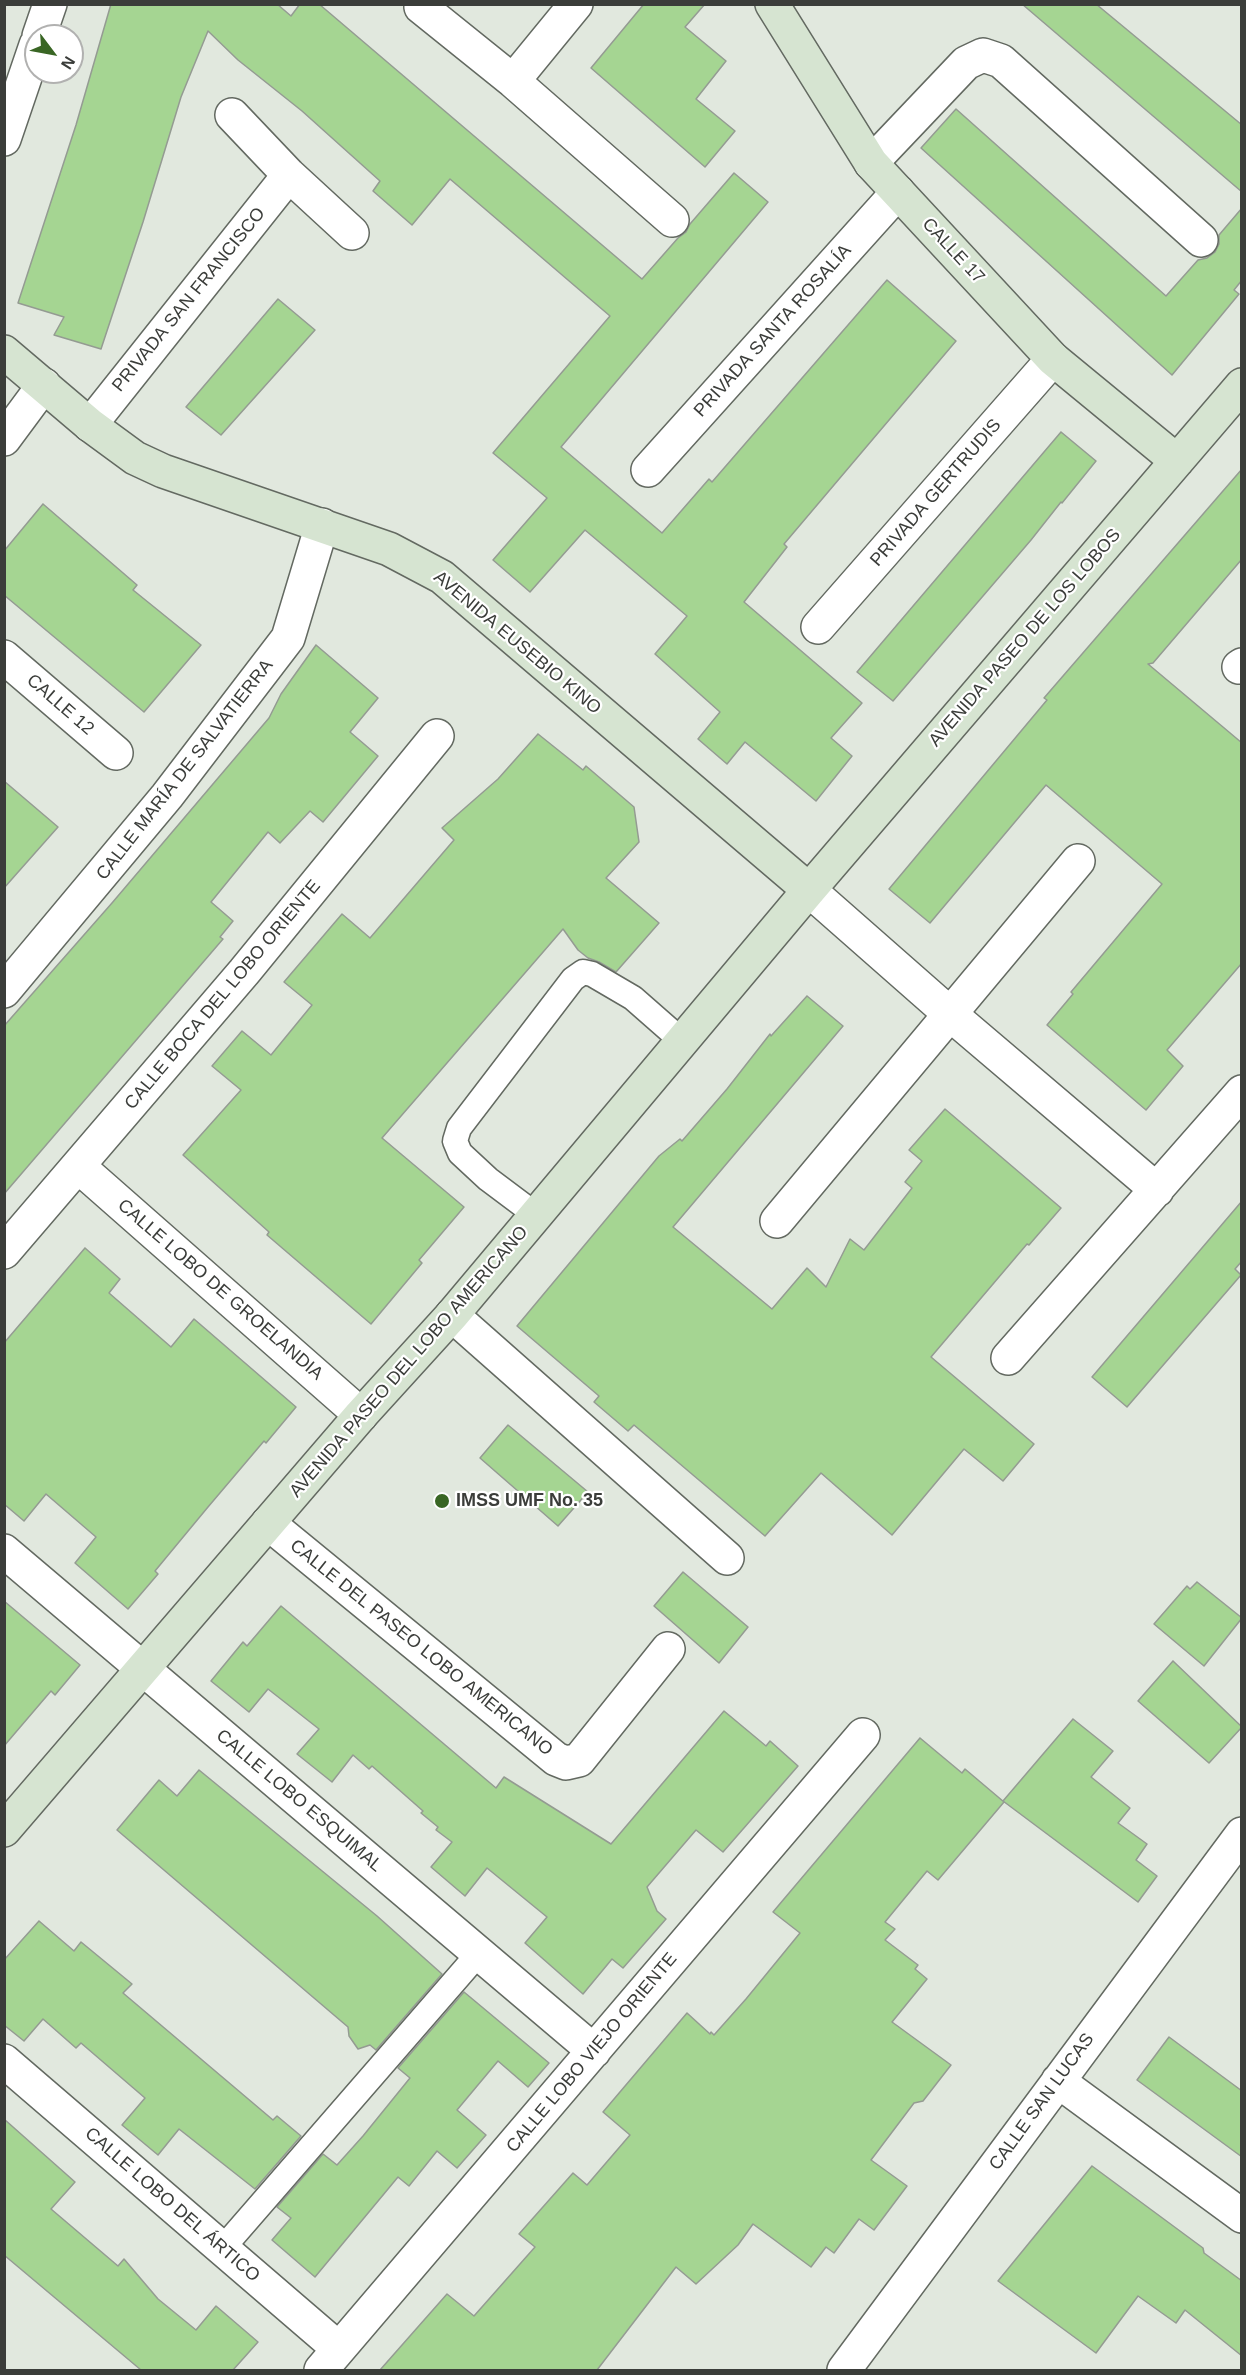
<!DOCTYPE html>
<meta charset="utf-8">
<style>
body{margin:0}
#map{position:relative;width:1246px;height:2375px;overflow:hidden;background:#e1e8de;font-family:Helvetica,sans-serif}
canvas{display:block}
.frame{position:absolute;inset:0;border:6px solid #3b3d3a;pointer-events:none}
.north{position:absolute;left:24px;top:24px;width:60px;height:60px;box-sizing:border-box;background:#fff;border:2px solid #b1b1b0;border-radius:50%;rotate:122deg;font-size:16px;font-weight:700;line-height:24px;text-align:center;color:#3b3d3a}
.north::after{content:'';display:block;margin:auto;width:21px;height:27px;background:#396624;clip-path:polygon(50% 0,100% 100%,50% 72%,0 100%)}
</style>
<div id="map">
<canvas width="1246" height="2375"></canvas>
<div class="frame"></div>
<div class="north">N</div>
</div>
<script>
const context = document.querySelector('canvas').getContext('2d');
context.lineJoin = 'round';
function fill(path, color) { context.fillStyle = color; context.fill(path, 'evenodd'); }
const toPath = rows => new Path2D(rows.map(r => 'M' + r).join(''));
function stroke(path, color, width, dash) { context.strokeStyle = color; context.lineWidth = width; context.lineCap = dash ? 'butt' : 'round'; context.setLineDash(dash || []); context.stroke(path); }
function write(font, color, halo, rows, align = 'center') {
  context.font = font + ' Helvetica,sans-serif'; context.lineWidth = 4.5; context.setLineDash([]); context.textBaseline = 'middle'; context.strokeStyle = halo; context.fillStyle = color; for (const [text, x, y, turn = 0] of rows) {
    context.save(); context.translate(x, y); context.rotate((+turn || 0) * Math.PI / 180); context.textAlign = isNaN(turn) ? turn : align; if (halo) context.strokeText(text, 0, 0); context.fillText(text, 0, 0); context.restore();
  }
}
const building = toPath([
 [111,4,277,4,291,16,300,4,319,4,642,279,678,238,686,232,690,224,734,173,768,202,561,447,662,533,709,479,712,482,887,280,956,341,784,544,787,547,744,602,862,703,831,738,852,756,816,801,745,742,727,764,698,739,720,712,655,654,687,616,585,530,530,592,493,560,547,498,493,453,610,316,450,179,412,225,373,191,380,181,302,111,238,60,208,31,181,97,143,222,101,349,54,335,64,317,18,303,76,125,111,4],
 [644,4,705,4,685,27,726,61,696,99,735,131,705,167,591,68,644,4],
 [1022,4,1096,4,1242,125,1242,192,1022,4],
 [956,109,1166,296,1198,260,1207,258,1215,252,1219,244,1219,235,1242,208,1242,280,1234,290,1239,294,1172,375,921,148,956,109],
 [278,299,315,330,221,435,186,407,278,299],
 [1061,432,1096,461,1062,503,1061,502,1031,540,893,701,857,672,1061,432],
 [1242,469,1242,559,1153,663,1148,664,1242,743,1242,963,1167,1050,1183,1066,1146,1110,1047,1025,1073,994,1071,992,1162,884,1046,785,930,923,889,889,1047,700,1044,698,1242,469],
 [43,504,137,585,133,590,201,645,144,712,4,595,4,551,43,504],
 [316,645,378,698,350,732,378,756,323,822,310,811,280,843,268,832,211,902,233,921,220,937,223,939,4,1194,4,1026,112,903,269,718,281,694,316,645],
 [538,734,583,770,586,766,634,807,639,842,606,878,659,923,616,972,599,962,588,958,578,950,563,929,382,1138,464,1207,419,1260,422,1263,371,1324,267,1235,269,1232,183,1155,241,1090,212,1066,242,1031,271,1055,312,1005,284,982,342,914,370,938,454,840,442,828,498,779,538,734],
 [4,781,58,827,4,888,4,781],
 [807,996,843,1026,673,1227,772,1309,807,1268,826,1287,850,1239,864,1250,912,1188,905,1182,922,1161,909,1150,945,1109,1061,1208,1029,1245,1027,1244,931,1357,1034,1444,1003,1481,964,1449,892,1535,821,1473,765,1536,634,1425,628,1431,594,1402,599,1396,517,1326,659,1156,680,1139,682,1141,727,1089,770,1034,771,1036,807,996],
 [1242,1201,1242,1261,1235,1269,1241,1275,1127,1407,1092,1377,1242,1201],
 [85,1248,120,1279,109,1293,171,1347,194,1319,296,1407,266,1443,264,1441,208,1507,155,1571,158,1574,128,1609,75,1563,96,1537,46,1494,24,1521,4,1504,4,1343,85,1248],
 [508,1425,588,1492,558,1526,480,1458,508,1425],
 [683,1572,748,1627,719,1663,654,1606,683,1572],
 [1197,1582,1242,1618,1204,1666,1154,1624,1187,1586,1190,1589,1197,1582],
 [4,1601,80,1665,55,1695,51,1691,4,1746,4,1601],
 [281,1606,496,1788,504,1777,611,1844,724,1711,766,1746,770,1741,798,1766,723,1852,696,1830,647,1887,657,1911,666,1919,623,1968,612,1959,583,1994,525,1943,547,1917,487,1868,465,1896,431,1867,452,1842,436,1830,438,1827,421,1813,423,1811,372,1766,369,1769,353,1755,332,1782,297,1754,319,1729,268,1689,249,1712,211,1681,243,1642,247,1646,281,1606],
 [1173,1661,1242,1727,1209,1763,1138,1701,1173,1661],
 [1073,1719,1113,1751,1091,1777,1130,1808,1118,1823,1147,1844,1136,1860,1157,1876,1138,1902,1003,1801,1073,1719],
 [920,1738,962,1773,965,1769,1004,1802,938,1880,927,1871,885,1922,895,1929,885,1940,918,1965,915,1969,927,1979,892,2022,951,2065,923,2101,914,2103,871,2160,907,2186,874,2230,859,2219,834,2253,826,2247,811,2267,753,2224,738,2245,696,2284,676,2267,597,2370,380,2370,447,2294,474,2316,535,2247,519,2234,573,2173,587,2185,630,2135,603,2112,687,2013,710,2034,711,2032,714,2035,746,1999,800,1933,773,1912,920,1738],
 [199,1770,377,1916,442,1974,376,2050,370,2045,358,2049,349,2036,348,2027,117,1830,159,1780,177,1796,199,1770],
 [39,1921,74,1951,81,1942,132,1984,123,1993,273,2120,277,2116,301,2136,255,2189,179,2129,158,2155,122,2125,145,2098,81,2043,76,2048,43,2019,24,2041,4,2025,4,1960,39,1921],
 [464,1992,549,2063,528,2087,498,2061,457,2110,486,2135,457,2168,437,2151,409,2186,398,2177,315,2277,272,2240,291,2218,277,2207,323,2154,337,2165,363,2136,410,2078,398,2068,464,1992],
 [1169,2037,1242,2091,1242,2157,1137,2080,1169,2037],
 [4,2119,75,2182,51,2209,118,2266,124,2259,158,2299,196,2330,216,2306,258,2342,233,2370,141,2370,4,2255,4,2119],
 [1092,2166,1203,2248,1204,2253,1242,2281,1242,2356,1185,2310,1176,2323,1138,2296,1096,2353,998,2281,1092,2166]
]);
fill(building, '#a5d592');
stroke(building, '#949b92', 1.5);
const lane = toPath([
 [536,1215,488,1179,460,1153,455,1141,459,1128,573,979,583,972,592,974,633,998,682,1041],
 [222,2249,479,1953]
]);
const street = toPath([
 [421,7,513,81,672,220],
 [39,36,50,4],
 [513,81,576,4],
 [232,115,289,175,352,233],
 [4,139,36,45],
 [871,163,966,63,983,55,1001,61,1201,240],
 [90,425,289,175],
 [4,439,44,385],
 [648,470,898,192],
 [818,627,1053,359],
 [4,657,116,753],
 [1239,667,1242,665],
 [809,890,950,1014,1157,1190],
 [4,991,167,796,288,638,322,525],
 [78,1166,361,1415],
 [777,1221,1078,861],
 [4,1252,244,972,437,736],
 [452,1315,727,1558],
 [1008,1358,1242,1092],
 [268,1523,556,1759,566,1763,579,1760,668,1649],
 [4,1551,594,2051],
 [4,2061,339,2349],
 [1058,2081,1242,2216],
 [321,2370,863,1735],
 [844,2370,1242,1834]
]);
const secondary = toPath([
 [772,4,871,163,1053,359,1177,461],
 [4,352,90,425,135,458,163,471,389,549,442,577,809,890],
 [4,1830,361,1415,452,1315,809,890,1242,385]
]);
stroke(lane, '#636961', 27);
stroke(street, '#636961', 36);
stroke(secondary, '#636961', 36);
stroke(lane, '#fff', 24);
stroke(street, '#fff', 33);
stroke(secondary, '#d6e4d1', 33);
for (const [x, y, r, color] of [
 [442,1501,8,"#396624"]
]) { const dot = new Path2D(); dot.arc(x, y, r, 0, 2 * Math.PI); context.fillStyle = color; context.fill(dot); stroke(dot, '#fff', 2); }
write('18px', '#3b3d3a', '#fff', [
 ["CALLE 17",953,251,47],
 ["PRIVADA SAN FRANCISCO",189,300,-51],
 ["PRIVADA SANTA ROSALÍA",773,331,-48],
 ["PRIVADA GERTRUDIS",936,493,-49],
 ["AVENIDA PASEO DE LOS LOBOS",1025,638,-49],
 ["AVENIDA EUSEBIO KINO",517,643,40],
 ["CALLE 12",60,705,41],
 ["CALLE MARÍA DE SALVATIERRA",185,770,-52],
 ["CALLE BOCA DEL LOBO ORIENTE",223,995,-50],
 ["CALLE LOBO DE GROELANDIA",220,1290,41],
 ["AVENIDA PASEO DEL LOBO AMERICANO",409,1362,-49],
 ["CALLE DEL PASEO LOBO AMERICANO",421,1648,39],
 ["CALLE LOBO ESQUIMAL",299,1801,40],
 ["CALLE LOBO VIEJO ORIENTE",592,2053,-50],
 ["CALLE SAN LUCAS",1042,2102,-54],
 ["CALLE LOBO DEL ÁRTICO",172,2205,41]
]);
write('bold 18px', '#3b3d3a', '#fff', [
 ["IMSS UMF No. 35",456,1501]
], 'left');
</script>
